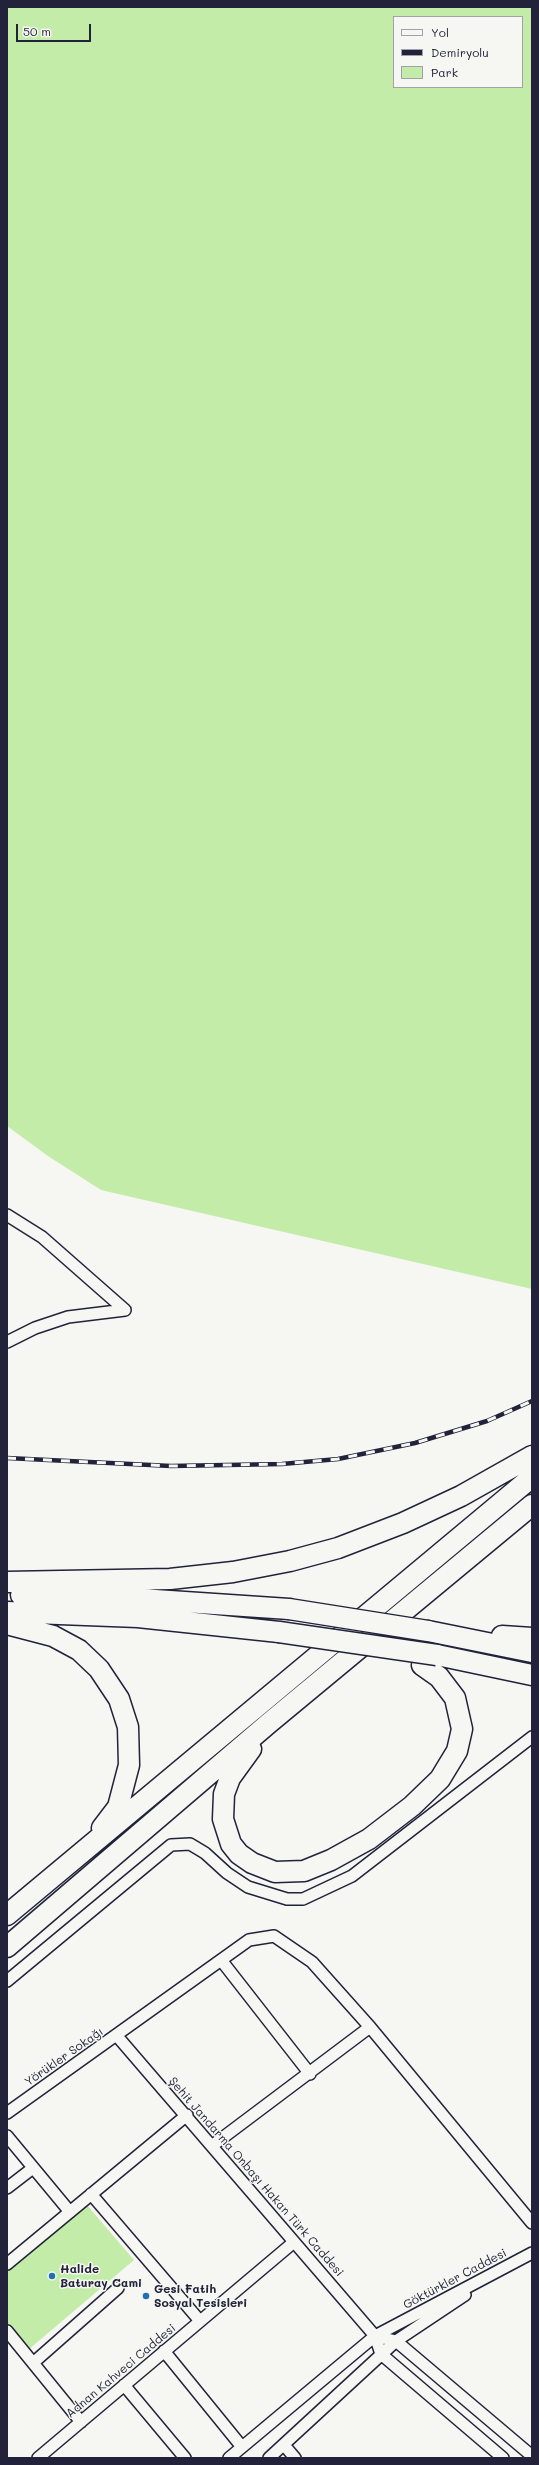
<!DOCTYPE html>
<meta charset="utf-8">
<style>
body{margin:0}
#map{position:relative;width:539px;height:2465px;overflow:hidden;background:#f6f6f2;font-family:Mali,sans-serif}
canvas{display:block}
.frame{position:absolute;inset:0;border:8px solid #22223b;pointer-events:none}
.legend{position:absolute;left:393px;top:16px;width:130px;height:72px;box-sizing:border-box;background:#f6f6f2;border:1px solid #a1a1a9;margin:0;padding:5px 7px;list-style:none;font-size:12px;color:#22223b}
.legend li{display:flex;align-items:center;gap:8px;height:20px}
.legend b{width:20px;border:1px solid #a1a1a9}
.scale{position:absolute;left:16px;top:24px;width:75px;height:18px;box-sizing:border-box;border:2px solid #22223b;border-top:0;padding-left:5px;font-size:12px;line-height:14px;white-space:nowrap;color:#22223b;-webkit-text-stroke:3px #f6f6f2;paint-order:stroke}
</style>
<div id="map">
<canvas width="539" height="2465"></canvas>
<div class="frame"></div>
<ul class="legend">
<li><b style="height:5px;background:#f6f6f2"></b>Yol</li>
<li><b style="height:5px;background:#22223b"></b>Demiryolu</li>
<li><b style="height:11px;background:#c3eca8"></b>Park</li>
</ul>
<div class="scale">50 m</div>
</div>
<script>
const context = document.querySelector('canvas').getContext('2d');
context.lineJoin = 'round';
function fill(path, color) { context.fillStyle = color; context.fill(path, 'evenodd'); }
const toPath = rows => new Path2D(rows.map(r => 'M' + r).join(''));
function stroke(path, color, width, dash) { context.strokeStyle = color; context.lineWidth = width; context.lineCap = dash ? 'butt' : 'round'; context.setLineDash(dash || []); context.stroke(path); }
function write(font, color, halo, rows, align = 'center') {
  context.font = font + ' Mali,sans-serif'; context.lineWidth = 3; context.setLineDash([]); context.textBaseline = 'middle'; context.strokeStyle = halo; context.fillStyle = color; for (const [text, x, y, turn = 0] of rows) {
    context.save(); context.translate(x, y); context.rotate((+turn || 0) * Math.PI / 180); context.textAlign = isNaN(turn) ? turn : align; if (halo) context.strokeText(text, 0, 0); context.fillText(text, 0, 0); context.restore();
  }
}
fill(toPath([
 [7,7,532,7,532,1289,101,1190,48,1156,7,1126],
 [394,17,522,17,522,87,394,87],
 [86,2204,134,2260,28,2350,7,2325,7,2270]
]), '#c3eca8');
const street = toPath([
 [7,1215,42,1237,125,1310],
 [7,1342,35,1328,68,1317,125,1310],
 [221,1960,310,2074],
 [7,1981,171,1845,190,1844,205,1853,227,1873,248,1887,287,1899,303,1899,352,1876,532,1737],
 [117,2036,375,2336,381,2354,503,2458],
 [7,2113,249,1940,274,1936,312,1962,370,2027,532,2223],
 [7,2136,70,2212],
 [213,2145,370,2027],
 [7,2188,33,2168],
 [91,2194,200,2321],
 [7,2264,187,2115],
 [7,2331,81,2422],
 [375,2336,396,2341,532,2456],
 [164,2351,242,2447],
 [33,2363,118,2288],
 [124,2385,185,2458],
 [284,2445,295,2458],
 [38,2458,294,2242],
 [229,2458,375,2336,532,2253],
 [269,2458,396,2341,465,2295]
]);
const highway = toPath([
 [7,1582,170,1579,233,1572,290,1561,338,1548,403,1523,461,1496,532,1456],
 [21,1595,140,1599,289,1609],
 [7,1612,138,1617,279,1632],
 [7,1624,53,1636,79,1650,99,1669,119,1699,128,1727,129,1765,118,1807,102,1828],
 [428,1631,532,1652],
 [502,1636,532,1638],
 [437,1655,532,1675],
 [251,1749,230,1778,224,1794,223,1819,231,1844,239,1854,252,1863,275,1872,304,1871,331,1860,369,1839,412,1806,440,1779,457,1751,462,1729,455,1698,439,1677,422,1665],
 [7,1915,532,1477],
 [7,1947,269,1723,532,1505]
]);
stroke(street, '#22223b', 14);
stroke(highway, '#22223b', 23);
stroke(street, '#f6f6f2', 11);
stroke(highway, '#f6f6f2', 20);
const rail = toPath([
 [7,1458,171,1466,282,1464,338,1459,415,1443,487,1421,532,1401]
]);
stroke(rail, '#22223b', 4.5);
stroke(rail, '#f6f6f2', 3, [9]);
const highwayBridge = toPath([
 [289,1609,428,1631],
 [279,1632,437,1655]
]);
stroke(highwayBridge, '#22223b', 23, []);
stroke(highwayBridge, '#f6f6f2', 20);
for (const [x, y, r, color] of [
 [52,2276,4,"#1f6fb2"],
 [146,2296,4,"#1f6fb2"]
]) { const dot = new Path2D(); dot.arc(x, y, r, 0, 2 * Math.PI); context.fillStyle = color; context.fill(dot); stroke(dot, '#f6f6f2', 1.5); }
write('12px', '#22223b', '#f6f6f2', [
 ["Yörükler Sokağı",64,2057,-35],
 ["Şehit Jandarma Onbaşı Hakan Türk Caddesi",256,2177,49],
 ["Göktürkler Caddesi",455,2279,-28],
 ["Adnan Kahveci Caddesi",121,2371,-40]
]);
write('bold 12px', '#22223b', '#f6f6f2', [
 ["Halide",60,2269],
 ["Baturay Cami",60,2283],
 ["Gesi Fatih",154,2289],
 ["Sosyal Tesisleri",154,2303]
], 'left');
</script>
